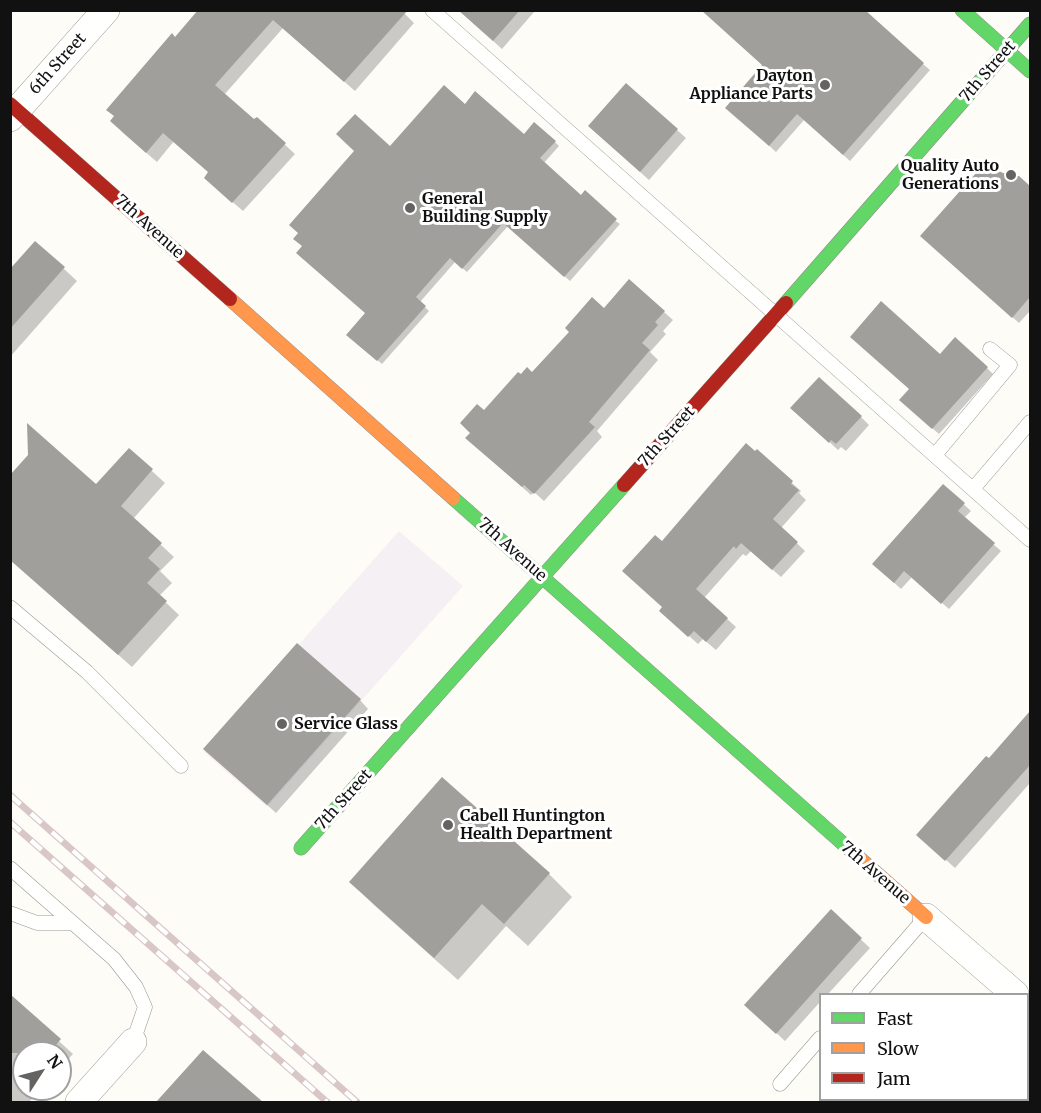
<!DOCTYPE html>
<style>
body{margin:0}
#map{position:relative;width:1041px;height:1113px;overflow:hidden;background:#fdfcf7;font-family:Merriweather,serif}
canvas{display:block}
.frame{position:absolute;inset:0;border:12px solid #111;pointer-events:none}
.legend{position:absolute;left:819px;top:993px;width:210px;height:108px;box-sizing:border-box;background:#fff;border:2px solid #a0a0a0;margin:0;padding:8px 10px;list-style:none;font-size:18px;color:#111}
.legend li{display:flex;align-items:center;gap:12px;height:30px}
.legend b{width:30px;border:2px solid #a0a0a0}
.north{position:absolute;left:12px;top:1041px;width:60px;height:60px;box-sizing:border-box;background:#fff;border:2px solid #a0a0a0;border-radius:50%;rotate:54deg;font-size:16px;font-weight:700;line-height:24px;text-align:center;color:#111}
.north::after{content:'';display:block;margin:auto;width:21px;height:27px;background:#646362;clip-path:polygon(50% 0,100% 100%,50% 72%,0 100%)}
</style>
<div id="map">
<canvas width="1041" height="1113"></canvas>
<div class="frame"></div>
<ul class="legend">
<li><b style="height:8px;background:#63d668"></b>Fast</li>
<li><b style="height:8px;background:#ff974d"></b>Slow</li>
<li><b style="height:8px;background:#b3261e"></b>Jam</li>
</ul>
<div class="north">N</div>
</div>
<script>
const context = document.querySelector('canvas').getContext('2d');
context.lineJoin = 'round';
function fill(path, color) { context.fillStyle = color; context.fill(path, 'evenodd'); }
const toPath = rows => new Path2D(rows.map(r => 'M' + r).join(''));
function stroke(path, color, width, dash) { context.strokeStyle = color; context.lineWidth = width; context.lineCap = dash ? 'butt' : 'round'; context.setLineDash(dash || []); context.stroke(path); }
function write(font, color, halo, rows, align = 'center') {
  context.font = font + ' Merriweather,serif'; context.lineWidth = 6; context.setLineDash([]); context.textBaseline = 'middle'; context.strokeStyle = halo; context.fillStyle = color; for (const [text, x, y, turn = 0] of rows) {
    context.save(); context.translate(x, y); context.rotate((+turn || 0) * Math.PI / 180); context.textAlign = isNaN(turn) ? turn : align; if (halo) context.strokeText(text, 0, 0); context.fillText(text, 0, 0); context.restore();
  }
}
fill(toPath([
 [399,531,463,586,267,807,204,752]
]), '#f5f0f3');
fill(toPath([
 [200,10,401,10,414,23,355,91,283,28,224,95,254,121,257,119,295,154,243,211,215,187,210,173,174,141,157,162,121,131,175,39],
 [468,10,533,10,534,12,502,49,473,23],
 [923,64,930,70,850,161,804,120,776,152,734,114,764,66],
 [465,106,524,136,555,142,559,146,543,164,581,197,620,224,570,281,508,226,467,272,455,262,420,302,429,311,382,364,352,339,367,313,390,148],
 [677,130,686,138,649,180,599,135],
 [1002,175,1019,178,1030,188,1030,313,1029,312,1019,323,928,242],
 [36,243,77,281,10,357,10,272],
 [604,310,664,312,673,320,663,331,666,334,650,352,658,360,597,431,602,437,544,501,534,492,531,495,476,446,484,412,521,377,532,374],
 [940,356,987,368,993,374,939,434,907,406],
 [801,416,861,417,869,425,846,451,841,447,838,450],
 [129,450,165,483,133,519,174,557,160,571,172,583,159,596,179,615,132,667,10,559,97,486],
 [792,483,801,491,799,493,806,500,781,528,805,551,781,577,751,551,746,556,743,554,704,598,736,627,716,650,703,639,698,644,670,619,664,607,662,543],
 [944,486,971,511,964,518,1001,551,949,609,912,577,901,589,881,571],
 [360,700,368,709,276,813,214,757],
 [1030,715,1030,783,955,868,927,843,989,760],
 [549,874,572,897,528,946,506,926,458,980,374,905,351,882],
 [831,912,870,948,828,994,820,994,820,1002,785,1041,755,1013],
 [13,999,73,1054,60,1068,60,1053,24,1053,24,1089,41,1089,29,1102,10,1102,10,1001],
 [203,1052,261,1102,158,1102],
 [833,1100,966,1100,963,1102,836,1102]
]), '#0003');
fill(toPath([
 [198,10,408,10,344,82,273,20,215,85,254,119,257,117,286,143,232,203,204,178,208,172,163,133,146,153,110,121,114,116,106,110,172,33,175,37],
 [458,10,520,10,493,41],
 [701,10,865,10,924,63,843,155,797,114,769,146,725,108,762,65],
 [626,83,678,129,640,172,588,126],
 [444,85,465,104,475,91,524,134,534,122,556,141,540,158,581,195,585,190,617,219,564,277,503,223,462,269,450,258,416,297,426,306,377,361,346,335,365,313,296,253,302,246,293,239,298,233,289,225,354,151,336,134,355,114,390,146],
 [984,164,1003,173,1019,176,1030,186,1030,297,1012,318,920,236],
 [35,241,65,267,10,329,10,269],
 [629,279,665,311,655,322,658,325,642,343,650,350,589,422,595,427,534,494,524,485,522,487,465,438,470,433,460,423,477,404,484,410,518,372,521,374,527,367,532,372,569,332,565,328,592,297,604,308],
 [881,301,940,354,955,337,988,367,932,429,899,400,909,389,850,337],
 [819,377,862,416,836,444,831,440,829,443,790,408],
 [27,423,96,484,129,448,153,469,121,506,162,543,148,558,160,569,147,583,167,601,118,655,10,560,10,475,28,455],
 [746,443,755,451,757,449,793,481,791,484,799,490,773,519,798,542,772,570,741,543,736,549,734,546,696,589,728,618,706,642,694,631,688,637,659,611,662,607,622,571,655,535,662,541],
 [943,484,965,503,958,511,995,543,941,604,904,571,894,583,872,564],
 [297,643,361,699,267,805,203,749],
 [1030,711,1030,765,945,861,916,835,986,756,989,758],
 [442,777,550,873,504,924,482,904,434,958,349,882],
 [831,909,862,938,776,1034,744,1005],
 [10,994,61,1039,49,1053,10,1053],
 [203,1050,263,1102,156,1102]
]), '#a19f9c');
const lane = toPath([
 [432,10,1030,540],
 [935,455,1010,365,990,349],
 [973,489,1030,422],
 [10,607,87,672,181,766],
 [10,868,114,959,136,987,145,1007,133,1042],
 [10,913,37,923,72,923],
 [859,994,926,917],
 [780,1084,820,1038]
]);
const street = toPath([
 [10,118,106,10],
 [926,917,1015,994],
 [79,1102,133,1042]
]);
const fast = toPath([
 [962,10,1030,71],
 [786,303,1030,24],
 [453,498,857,856],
 [301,848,624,485],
 [1028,1088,1030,1084]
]);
const slow = toPath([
 [230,299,453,498],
 [857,856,926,917]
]);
const jam = toPath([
 [10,104,230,299],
 [624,485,786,303]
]);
stroke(lane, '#979795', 15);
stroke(street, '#979795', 28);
stroke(fast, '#8e8d8b', 15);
stroke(slow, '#8e8d8b', 15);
stroke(jam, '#8e8d8b', 15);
stroke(lane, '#fffffe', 14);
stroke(street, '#fffffe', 27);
stroke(fast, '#63d668', 14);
stroke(slow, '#ff974d', 14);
stroke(jam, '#b3261e', 14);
const rail = toPath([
 [10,795,357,1102],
 [10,822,327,1102]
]);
stroke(rail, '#d9c6c7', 7);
stroke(rail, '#fff', 4.5, [14]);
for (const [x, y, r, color] of [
 [825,85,6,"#646362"],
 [1011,175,6,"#646362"],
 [410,208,6,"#646362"],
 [282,724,6,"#646362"],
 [448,825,6,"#646362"]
]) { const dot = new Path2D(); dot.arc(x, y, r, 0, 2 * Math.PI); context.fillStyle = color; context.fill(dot); stroke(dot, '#fff', 2); }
write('16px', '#111', '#fff', [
 ["6th Street",58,64,-48],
 ["7th Street",988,72,-49],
 ["7th Avenue",149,227,42],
 ["7th Street",667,437,-48],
 ["7th Avenue",512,550,42],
 ["7th Street",344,800,-48],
 ["7th Avenue",875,873,41]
]);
write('bold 16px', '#111', '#fff', [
 ["Dayton",813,76,"right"],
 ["Appliance Parts",813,94,"right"],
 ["Quality Auto",999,166,"right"],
 ["Generations",999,184,"right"],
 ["General",422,199],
 ["Building Supply",422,217],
 ["Service Glass",294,724],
 ["Cabell Huntington",460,816],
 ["Health Department",460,834]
], 'left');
</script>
